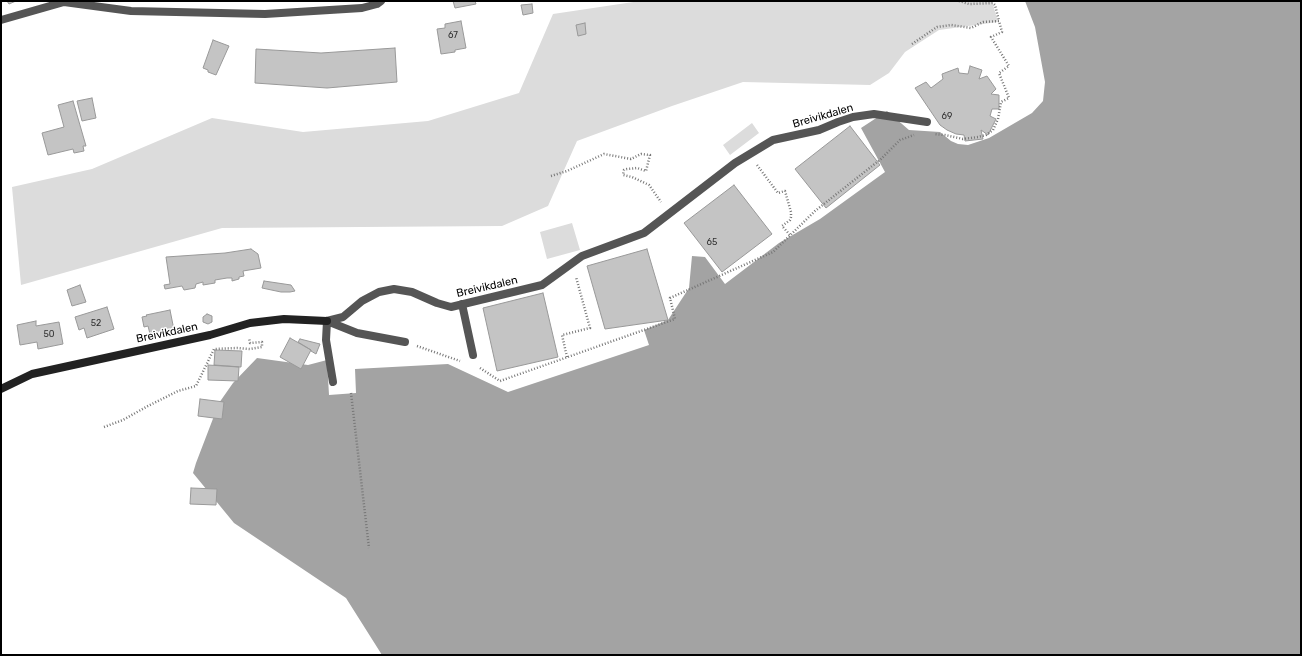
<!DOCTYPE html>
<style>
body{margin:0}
#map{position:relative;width:1302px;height:656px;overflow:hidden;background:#fff;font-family:Rubik,sans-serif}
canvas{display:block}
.frame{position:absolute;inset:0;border:2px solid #000;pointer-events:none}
</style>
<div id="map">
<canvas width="1302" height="656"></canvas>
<div class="frame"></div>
</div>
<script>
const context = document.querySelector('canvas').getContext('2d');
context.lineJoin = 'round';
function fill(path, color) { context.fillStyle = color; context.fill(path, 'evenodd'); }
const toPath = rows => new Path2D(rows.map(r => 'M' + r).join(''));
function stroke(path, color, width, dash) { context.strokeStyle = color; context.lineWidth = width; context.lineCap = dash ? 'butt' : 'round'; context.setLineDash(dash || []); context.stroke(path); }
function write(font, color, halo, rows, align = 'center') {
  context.font = font + ' Rubik,sans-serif'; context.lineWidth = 3; context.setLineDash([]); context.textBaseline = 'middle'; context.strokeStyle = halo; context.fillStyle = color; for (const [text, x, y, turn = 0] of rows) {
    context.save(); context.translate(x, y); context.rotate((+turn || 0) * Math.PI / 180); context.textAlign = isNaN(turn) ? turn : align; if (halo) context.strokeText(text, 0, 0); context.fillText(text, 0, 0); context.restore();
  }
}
fill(toPath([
 [640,1,992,1,998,22,939,30,905,52,889,73,870,85,743,82,672,106,577,141,548,206,502,226,222,228,21,285,12,187,92,169,212,118,303,132,428,121,519,93,553,14],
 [752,123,759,133,730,155,723,145],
 [572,223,580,250,547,259,540,232]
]), '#dcdcdc');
fill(toPath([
 [1025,1,1301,1,1301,655,382,655,346,598,234,523,193,473,196,463,219,403,233,383,257,358,308,365,327,360,329,395,356,393,355,369,448,364,508,392,649,345,644,330,668,320,689,288,692,256,705,257,725,284,779,243,820,219,885,172,861,128,887,111,909,130,940,132,951,141,958,144,968,145,989,138,1032,113,1043,101,1045,82,1035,27]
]), '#a3a3a3');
const building = toPath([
 [7,1,16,1,9,4,7,1],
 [453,1,475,1,476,4,455,8,453,1],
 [532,4,533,13,523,15,521,5,532,4],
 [461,21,466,48,455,50,455,52,441,54,437,29,445,28,445,24,461,21],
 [585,23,586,34,578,36,576,25,585,23],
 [213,40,229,46,216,75,208,72,208,70,203,68,213,40],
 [395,48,397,82,327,88,255,83,256,49,321,53,395,48],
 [970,66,982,70,979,79,987,76,996,89,991,94,999,95,999,109,992,109,990,116,996,119,988,135,981,130,983,139,965,141,964,135,956,134,947,130,940,125,915,88,926,82,931,88,943,79,942,74,958,68,959,73,968,74,970,66],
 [92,98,96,118,82,121,77,101,92,98],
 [73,101,86,146,83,146,84,151,74,153,73,149,48,155,42,133,64,127,58,105,73,101],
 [850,126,880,165,826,208,795,169,850,126],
 [734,185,772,234,722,272,684,223,734,185],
 [251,249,258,254,261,268,243,271,244,276,239,277,239,279,232,281,232,278,227,278,215,280,215,283,203,285,203,282,196,284,195,288,184,290,182,286,165,289,164,285,170,284,166,257,225,253,251,249],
 [647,249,668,320,605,329,587,266,647,249],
 [264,281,291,285,295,291,290,292,281,292,262,288,264,281],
 [80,285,86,302,72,306,67,290,80,285],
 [543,293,558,357,497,371,483,308,543,293],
 [107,307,114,329,87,338,84,328,79,330,75,317,107,307],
 [170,310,174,330,150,334,148,326,144,327,142,317,147,316,146,315,170,310],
 [207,314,212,316,212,322,208,324,203,322,203,317,207,314],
 [36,321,36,326,59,322,63,344,38,349,37,342,20,345,17,325,36,321],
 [290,338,311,350,301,369,280,357,290,338],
 [300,339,320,344,316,354,311,351,311,350,298,342,300,339],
 [215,350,242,351,241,367,214,365,215,350],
 [208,365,239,367,238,381,208,380,208,365],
 [200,399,224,402,222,419,198,416,200,399],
 [191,488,217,489,216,505,190,504,191,488]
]);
fill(building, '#c4c4c4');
stroke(building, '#999', 1);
stroke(toPath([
 [959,1,969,4,993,3,995,5,999,21],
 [912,44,937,27,951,25,971,28,983,22,999,21,1002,32,991,37,1009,66,999,73,1009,98,1001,102,998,119,993,130,986,135,978,137,963,139,945,135,934,134],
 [757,165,778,193,785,191,791,212,791,217,790,220,782,226,791,236],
 [551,176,567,171,604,154,631,159,641,154,650,155,646,171,637,168,627,169,624,170,623,175,632,177,649,185,661,202],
 [417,346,460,361],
 [567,357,562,335,590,328,576,277],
 [480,368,500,381,675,319,670,298,773,252,815,211,881,159,900,140,914,135],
 [351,393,369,548],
 [104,427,123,420,146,407,178,391,196,386,214,349,237,348,250,349,262,347,262,342,250,343,249,338]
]), '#777', 2.5, [1, 2]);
stroke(toPath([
 [462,304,473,355],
 [327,321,343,317,362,301,379,292,394,289,412,292,437,303,451,307,542,285,582,256,644,233,735,163,773,140,819,130,838,122,853,117,874,114,927,122],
 [327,321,357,333,405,342],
 [327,321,326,340,333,382]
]), '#555', 8);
stroke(toPath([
 [1,20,64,2,131,11,265,14,362,8,377,4,381,1]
]), '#555', 8);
stroke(toPath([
 [1,389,32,374,210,335,250,323,284,319,327,321]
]), '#222', 8);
write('9px', '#313131', null, [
 ["67",453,35],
 ["69",947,116],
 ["65",712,242],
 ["52",96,323],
 ["50",49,334]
]);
write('11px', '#000', '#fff', [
 ["Breivikdalen",823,116,-16],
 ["Breivikdalen",487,287,-13],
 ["Breivikdalen",167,333,-12]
]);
</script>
